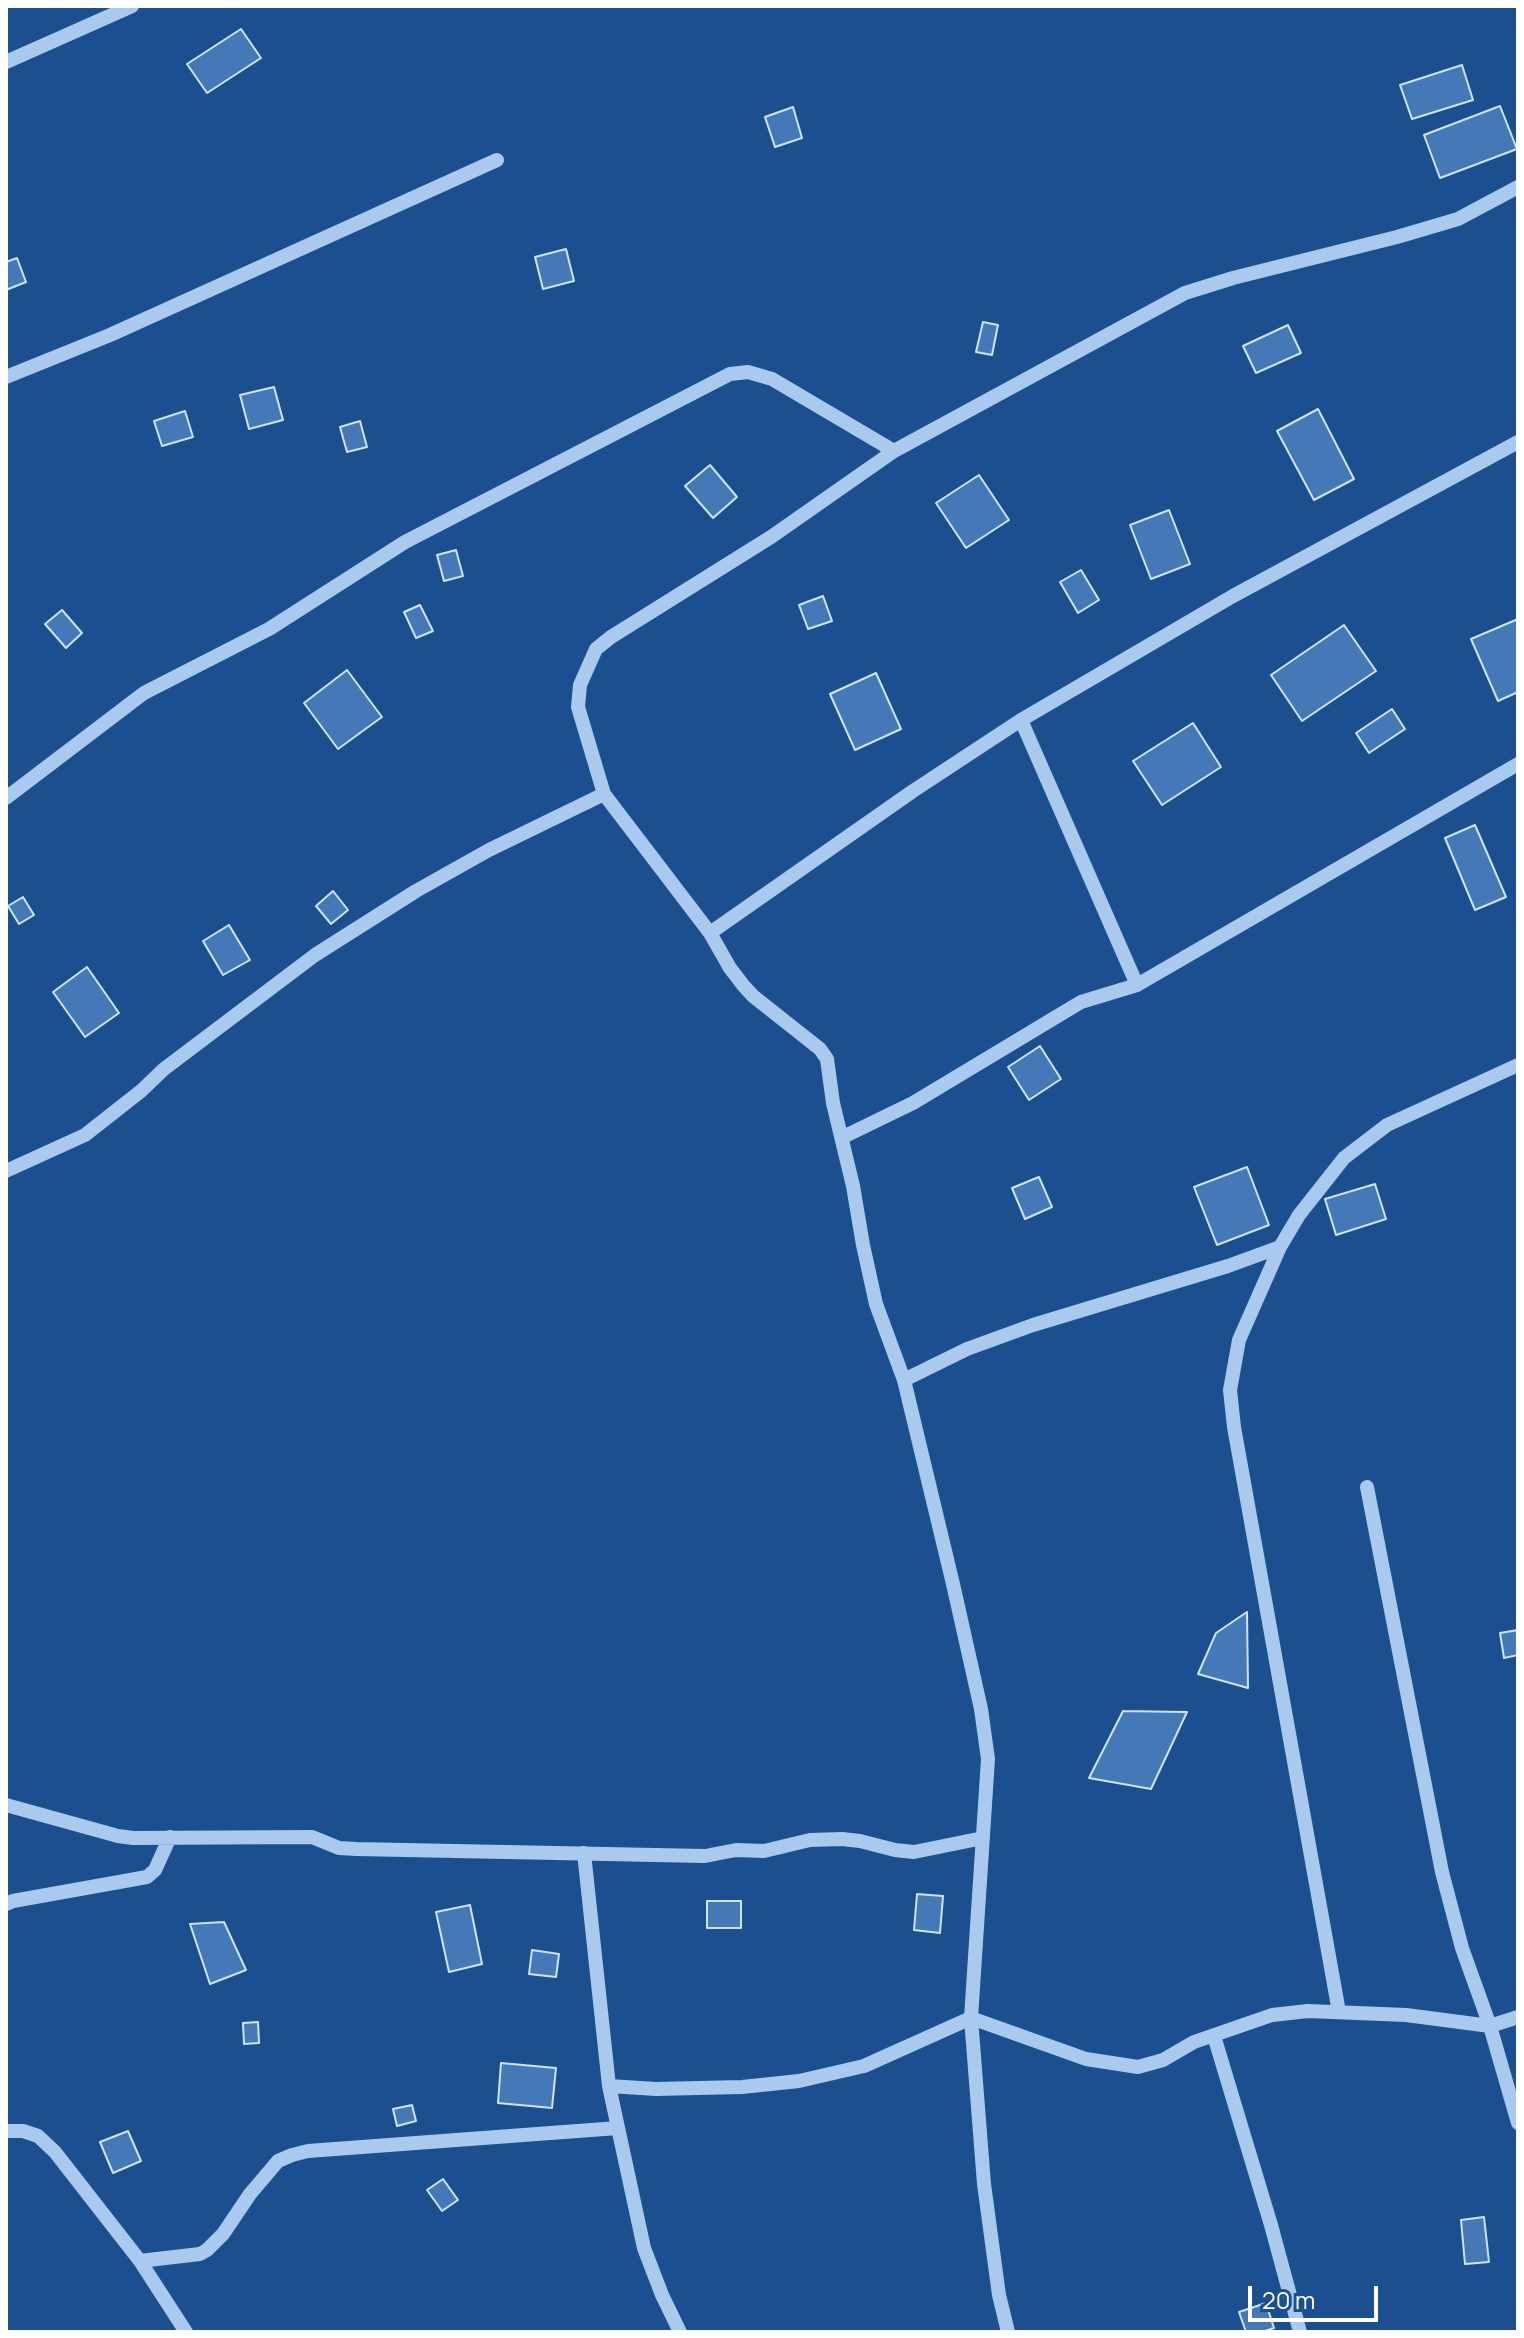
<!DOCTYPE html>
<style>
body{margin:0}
#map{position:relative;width:1524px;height:2338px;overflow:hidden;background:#1b4f8f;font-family:Manrope,sans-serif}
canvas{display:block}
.frame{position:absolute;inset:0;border:8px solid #fff;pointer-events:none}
.scale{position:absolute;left:1248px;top:2286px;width:130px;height:36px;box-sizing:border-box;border:4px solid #fff;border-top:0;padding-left:10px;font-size:24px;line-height:28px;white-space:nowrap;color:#fff;-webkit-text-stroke:6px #1b4f8f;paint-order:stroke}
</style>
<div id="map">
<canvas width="1524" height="2338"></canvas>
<div class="frame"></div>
<div class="scale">20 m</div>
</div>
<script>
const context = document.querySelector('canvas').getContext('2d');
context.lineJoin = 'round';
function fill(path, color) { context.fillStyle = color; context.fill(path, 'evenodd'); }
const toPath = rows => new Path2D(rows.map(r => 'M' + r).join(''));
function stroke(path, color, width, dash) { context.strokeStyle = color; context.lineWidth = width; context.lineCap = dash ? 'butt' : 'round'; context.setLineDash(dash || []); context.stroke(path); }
const building = toPath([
 [241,29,261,58,207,93,187,64,241,29],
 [1462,65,1473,100,1412,119,1400,85,1462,65],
 [1500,106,1517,149,1440,178,1424,135,1500,106],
 [793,107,802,138,775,147,765,117,793,107],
 [566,249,574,281,543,289,535,257,566,249],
 [17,258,26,282,6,290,6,262,17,258],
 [983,322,998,325,992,355,976,352,983,322],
 [1288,325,1301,353,1256,373,1243,346,1288,325],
 [274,387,283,420,249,429,240,395,274,387],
 [1318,409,1354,479,1314,500,1277,431,1318,409],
 [185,411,193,437,162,446,154,421,185,411],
 [360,421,367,447,347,452,340,427,360,421],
 [710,465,737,497,713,518,685,486,710,465],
 [979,475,1009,520,966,548,936,503,979,475],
 [1169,510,1190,564,1151,579,1130,525,1169,510],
 [456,550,463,576,444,581,437,555,456,550],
 [1081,570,1099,600,1078,613,1060,582,1081,570],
 [823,596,832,621,808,629,799,605,823,596],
 [420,605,433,631,416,638,404,612,420,605],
 [62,610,82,633,66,648,45,624,62,610],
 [1518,619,1518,692,1498,701,1471,639,1518,619],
 [1344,625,1376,671,1302,721,1271,675,1344,625],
 [347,670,382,717,338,749,304,703,347,670],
 [876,673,901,729,855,750,830,694,876,673],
 [1392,709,1405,729,1369,753,1356,733,1392,709],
 [1193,723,1221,767,1162,805,1133,761,1193,723],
 [1475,825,1506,897,1475,910,1445,838,1475,825],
 [333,891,348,910,331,924,316,906,333,891],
 [23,897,34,915,19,924,8,906,23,897],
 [229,925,250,960,223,975,203,941,229,925],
 [87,967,119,1013,85,1037,53,992,87,967],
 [1040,1046,1061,1079,1029,1100,1008,1067,1040,1046],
 [1247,1167,1269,1225,1217,1245,1194,1187,1247,1167],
 [1039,1177,1052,1207,1025,1219,1012,1188,1039,1177],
 [1375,1184,1386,1219,1336,1235,1325,1199,1375,1184],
 [1247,1612,1248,1688,1198,1674,1216,1633,1247,1612],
 [1518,1630,1518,1655,1504,1658,1500,1633,1518,1630],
 [1123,1711,1187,1712,1151,1789,1089,1778,1123,1711],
 [917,1894,943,1896,940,1933,914,1930,917,1894],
 [707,1901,741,1901,741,1928,707,1928,707,1901],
 [470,1905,482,1964,449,1972,436,1912,470,1905],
 [224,1922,246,1970,210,1984,190,1924,224,1922],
 [532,1950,559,1954,556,1977,529,1974,532,1950],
 [258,2022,259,2043,244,2044,243,2023,258,2022],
 [501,2063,556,2068,552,2108,498,2103,501,2063],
 [412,2105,416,2121,397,2126,393,2109,412,2105],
 [128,2131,141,2161,113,2173,100,2142,128,2131],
 [443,2179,458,2200,442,2211,427,2190,443,2179],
 [1484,2217,1489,2262,1465,2264,1461,2220,1484,2217],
 [1266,2303,1274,2328,1262,2332,1246,2332,1239,2312,1266,2303]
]);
fill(building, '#4478b7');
stroke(building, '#cfe3fa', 2);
stroke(toPath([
 [6,62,132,6],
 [6,377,110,335,497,160],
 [1021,720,1137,985,1518,764],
 [6,798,144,693,269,629,405,542,730,374,748,372,772,379,894,451],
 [710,933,913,791,1021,720,1233,596,1518,442],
 [843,1137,913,1103,1081,1002,1137,985],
 [6,1171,85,1135,141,1091,164,1069,315,955,416,891,489,850,604,794],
 [904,1380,967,1349,1033,1325,1228,1266,1280,1247],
 [1367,1487,1442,1872,1462,1948,1490,2026,1518,2123],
 [6,1805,118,1836,133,1838,312,1837,339,1848,356,1849,705,1856,736,1850,764,1851,810,1840,842,1839,860,1841,895,1850,914,1852,983,1838],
 [584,1853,609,2086,644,2248,662,2295,680,2332],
 [6,1904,13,1901,147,1877,155,1870,170,1837],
 [1339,2012,1234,1427,1230,1390,1239,1340,1280,1247,1299,1215,1344,1158,1387,1125,1518,1065],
 [1214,2036,1271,2225,1300,2332],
 [609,2086,656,2089,742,2087,799,2081,864,2066,971,2018,1086,2059,1138,2067,1163,2060,1194,2042,1272,2015,1308,2011,1406,2015,1490,2026,1518,2017],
 [6,2131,23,2131,38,2136,55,2152,140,2261,186,2332],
 [140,2261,200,2254,207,2250,223,2234,250,2194,267,2174,278,2161,292,2155,308,2151,618,2128],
 [1008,2332,999,2295,984,2184,971,2018,988,1759,981,1709,953,1584,904,1380,876,1304,863,1245,853,1186,833,1103,827,1059,820,1049,753,996,743,985,730,968,710,933,604,794,578,707,580,685,596,649,611,637,771,537,894,451,1185,293,1233,278,1397,237,1458,219,1518,187]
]), '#a9c9ee', 14);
</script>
